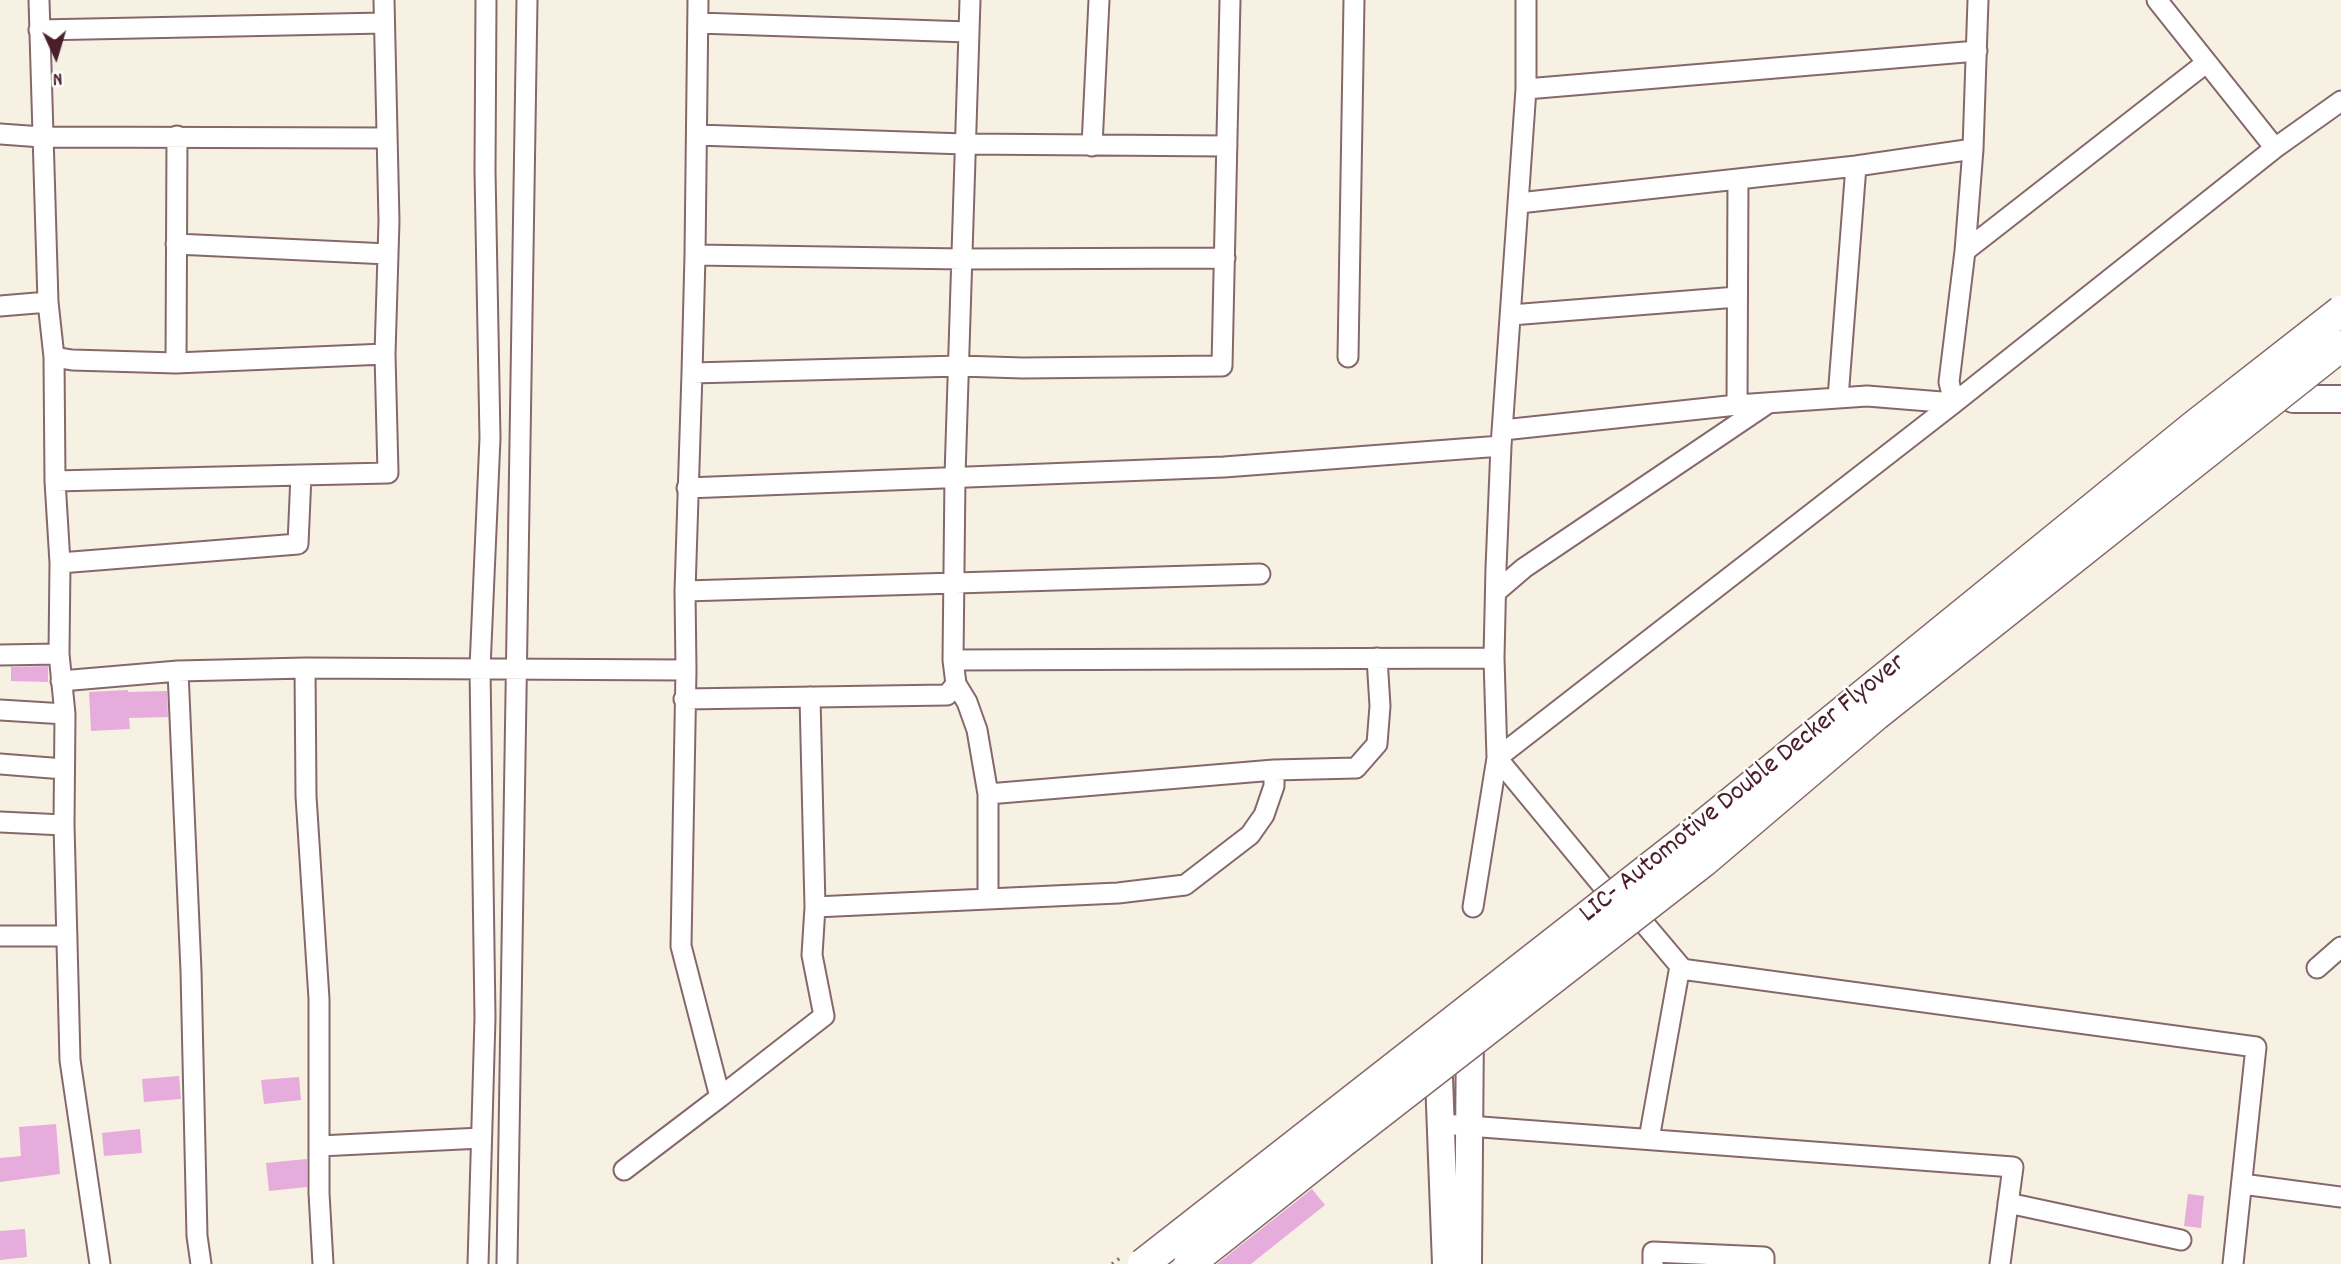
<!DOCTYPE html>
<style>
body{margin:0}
#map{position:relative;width:2341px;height:1264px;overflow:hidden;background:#f6f1e2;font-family:Dekko,sans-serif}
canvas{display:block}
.north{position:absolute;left:21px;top:21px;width:70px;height:70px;-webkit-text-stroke:5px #fff;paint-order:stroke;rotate:176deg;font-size:19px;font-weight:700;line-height:28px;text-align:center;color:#4a1f2b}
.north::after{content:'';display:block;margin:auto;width:24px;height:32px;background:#4a1f2b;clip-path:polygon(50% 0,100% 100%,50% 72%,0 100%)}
</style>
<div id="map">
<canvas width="2341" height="1264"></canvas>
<div class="north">N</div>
</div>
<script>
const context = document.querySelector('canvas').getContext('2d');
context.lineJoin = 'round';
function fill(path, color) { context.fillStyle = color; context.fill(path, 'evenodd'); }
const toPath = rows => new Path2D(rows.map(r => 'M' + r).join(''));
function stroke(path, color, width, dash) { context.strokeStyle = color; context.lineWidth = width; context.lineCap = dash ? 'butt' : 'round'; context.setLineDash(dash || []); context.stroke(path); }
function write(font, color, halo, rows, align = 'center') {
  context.font = font + ' Dekko,sans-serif'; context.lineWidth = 5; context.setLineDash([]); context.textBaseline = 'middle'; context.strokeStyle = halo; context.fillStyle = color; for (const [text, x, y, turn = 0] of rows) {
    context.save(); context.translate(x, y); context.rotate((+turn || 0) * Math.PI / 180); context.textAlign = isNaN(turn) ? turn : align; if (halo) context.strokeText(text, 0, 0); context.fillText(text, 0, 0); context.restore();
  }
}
fill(toPath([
 [48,666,48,682,11,681,11,667],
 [128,690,128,692,167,691,168,717,129,718,130,729,91,731,89,692],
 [179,1076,181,1099,144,1102,142,1079],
 [299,1077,301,1100,264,1104,261,1080],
 [56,1124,60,1174,0,1182,0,1158,21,1156,19,1127],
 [140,1129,142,1153,104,1156,102,1133],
 [307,1159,307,1187,269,1191,266,1163],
 [1312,1189,1325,1205,1251,1264,1217,1264],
 [2188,1194,2204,1196,2201,1228,2184,1226],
 [25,1229,27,1257,0,1260,0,1231]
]), '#e6acdb');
const street = toPath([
 [39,0,48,302,54,357,55,481,60,563,59,654,65,714,64,825,70,1060,100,1264],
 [1526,0,1526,89,1501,446,1496,568,1494,658,1497,758,1954,403,2275,148,2341,101],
 [2157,0,2275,148],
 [698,23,969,32],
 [39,30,384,23],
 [1526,89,1977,51],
 [0,134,42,137,387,138],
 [697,135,965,144,1227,146],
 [177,136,176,363,385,354],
 [1092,146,1099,0],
 [1738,179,1856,166,1973,149],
 [1519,203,1738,179,1737,405],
 [176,244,388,254],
 [1965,251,2206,63],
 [695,255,698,0],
 [0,306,48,302],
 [1511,315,1737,297],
 [54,357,72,360,176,363],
 [1348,357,1354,0],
 [692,373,695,255,963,259,1225,258],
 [1838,398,1856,166],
 [1503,430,1737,405,1838,398,1867,396,1954,403,1949,382,1965,251,1973,149,1978,0],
 [55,481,301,475],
 [687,488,1224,467,1501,446],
 [60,563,298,544,301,475,388,473,385,354,389,221,384,0],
 [685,591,1260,574],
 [1496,592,1524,568,1767,404],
 [0,655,59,654],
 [953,660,1494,658],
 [305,668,306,796,319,999,319,1193,323,1264],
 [686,670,685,591,692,373,959,366,1023,368,1222,366,1230,0],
 [178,671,191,971,197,1236,201,1264],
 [61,681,178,671,305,668,686,670,681,946,720,1097,624,1170],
 [810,697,815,907,1118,893,1185,885,1250,835,1264,815,1274,786,1274,770,988,794,977,730,967,702,956,684],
 [684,699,947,695,956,684,953,660,955,476,970,0],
 [0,710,65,714],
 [1497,758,1606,890,1642,921,1680,966,1649,1139],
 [0,764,64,769],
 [1274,770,1356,768,1377,744,1380,706,1377,658],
 [988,794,988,899],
 [0,822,64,825],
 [1473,907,1497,758],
 [0,936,67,936],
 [2317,968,2341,947],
 [1681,969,2256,1047,2233,1264],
 [720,1097,824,1016,812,955,815,907],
 [1442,1124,2013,1167,2000,1264],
 [320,1146,481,1138],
 [2242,1184,2341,1197],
 [2008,1203,2181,1240],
 [478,1264,485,1018,480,668,490,438,485,171,486,0],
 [507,1264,527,0],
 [1653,1264,1653,1252,1764,1257,1764,1264]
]);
const secondary = toPath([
 [2293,399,2341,399],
 [1438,1052,1446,1264],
 [1468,1264,1470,1027]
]);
stroke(street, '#86686b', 23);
stroke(secondary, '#86686b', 30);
stroke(toPath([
 [1112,1264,1120,1258]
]), '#86686b', 3.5, [2, 5]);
stroke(street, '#fff', 19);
stroke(secondary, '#fff', 26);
const rail = toPath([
 [1161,1264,1382,1088,1559,956,1700,843,1945,638,2341,322],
 [1179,1264,1389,1097,1566,965,1707,852,1952,647,2341,336]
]);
stroke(rail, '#4a1f2b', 8);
stroke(rail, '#fff', 5, [16]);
const primaryBridge = toPath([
 [1143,1264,1685,840,2194,426,2341,311],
 [1189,1264,1344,1141,1703,862,1876,715,2341,346]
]);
stroke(primaryBridge, '#86686b', 33, []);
stroke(primaryBridge, '#fff', 30);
write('28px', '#4a1f2b', '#fff', [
 ["LIC- Automotive Double Decker Flyover",1744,790,-39]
]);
</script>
